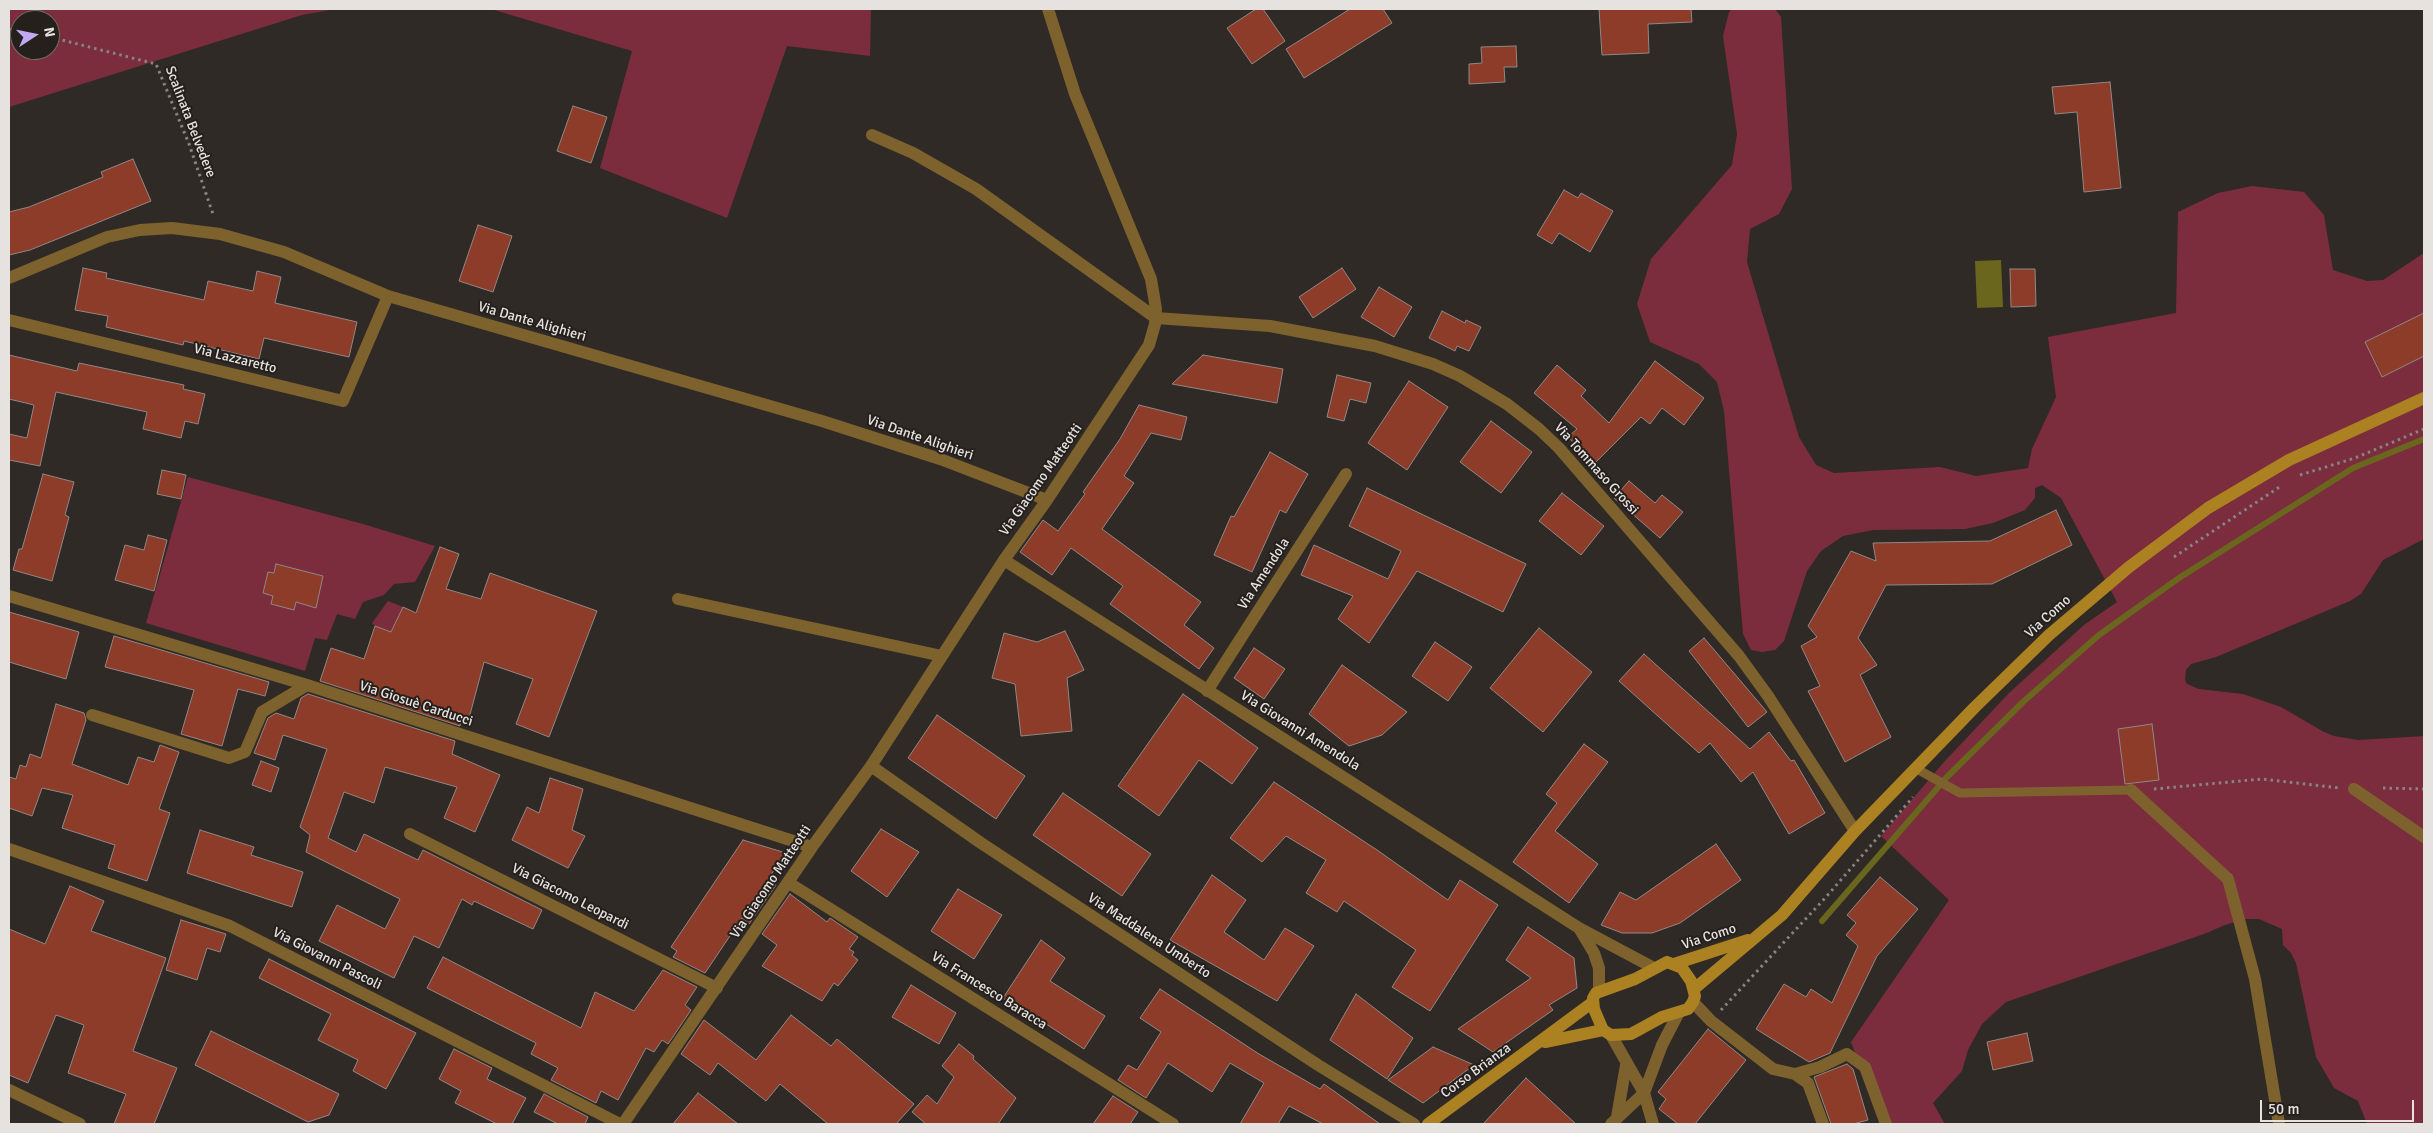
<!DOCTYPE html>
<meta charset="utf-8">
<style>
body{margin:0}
#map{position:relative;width:2433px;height:1133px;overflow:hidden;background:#2f2a26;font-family:Signika,sans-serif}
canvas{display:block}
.frame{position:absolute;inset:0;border:10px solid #e6e2e0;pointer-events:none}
.north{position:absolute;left:10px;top:10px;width:50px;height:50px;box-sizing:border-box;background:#25201c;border:1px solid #726e6a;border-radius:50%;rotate:79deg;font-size:14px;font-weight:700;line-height:20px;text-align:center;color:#e6e2e0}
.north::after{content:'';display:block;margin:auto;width:18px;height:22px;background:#c2a8f2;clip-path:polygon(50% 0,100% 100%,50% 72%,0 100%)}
.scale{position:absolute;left:2260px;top:1100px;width:154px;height:22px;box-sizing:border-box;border:2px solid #e6e2e0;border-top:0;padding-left:6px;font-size:15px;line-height:18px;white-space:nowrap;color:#e6e2e0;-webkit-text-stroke:4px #25201c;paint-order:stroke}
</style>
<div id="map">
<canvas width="2433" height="1133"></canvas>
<div class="frame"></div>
<div class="north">N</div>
<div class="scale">50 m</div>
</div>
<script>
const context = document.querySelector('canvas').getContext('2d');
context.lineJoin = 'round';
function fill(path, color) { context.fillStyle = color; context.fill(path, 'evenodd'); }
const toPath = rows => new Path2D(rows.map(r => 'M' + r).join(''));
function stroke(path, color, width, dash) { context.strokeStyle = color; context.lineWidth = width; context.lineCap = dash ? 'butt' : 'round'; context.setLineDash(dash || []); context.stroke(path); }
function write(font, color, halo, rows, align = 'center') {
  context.font = font + ' Signika,sans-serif'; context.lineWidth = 4; context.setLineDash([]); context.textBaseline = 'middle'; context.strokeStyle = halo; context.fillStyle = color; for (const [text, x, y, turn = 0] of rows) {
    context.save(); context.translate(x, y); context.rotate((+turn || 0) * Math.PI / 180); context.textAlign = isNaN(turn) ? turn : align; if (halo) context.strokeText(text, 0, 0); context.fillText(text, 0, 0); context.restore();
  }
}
fill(toPath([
 [9,9,335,9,302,15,9,107],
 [20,20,50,20,50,50,20,50],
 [491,9,871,9,870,56,787,46,727,218,600,168,632,51],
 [1732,9,1775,9,1781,17,1792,189,1779,214,1750,229,1747,262,1799,437,1816,465,1834,473,1940,467,1976,476,2028,468,2032,449,2056,397,2048,337,2176,313,2178,212,2218,193,2252,186,2304,192,2324,215,2333,270,2367,281,2383,280,2424,253,2424,539,2383,560,2361,594,2350,601,2216,657,2191,664,2186,670,2185,680,2187,684,2199,689,2243,694,2281,707,2324,732,2334,736,2358,740,2424,736,2424,1124,2367,1124,2358,1101,2334,1088,2316,1057,2296,963,2291,953,2283,945,2282,929,2259,919,2245,919,2225,925,2204,934,2006,1002,1982,1024,1968,1050,1962,1071,1933,1103,1945,1124,1882,1124,1851,1042,1949,900,1881,836,1944,762,2009,693,2084,625,2117,602,2061,498,2042,485,2035,488,2035,498,2025,510,1993,523,1965,529,1873,530,1843,536,1821,551,1807,571,1784,641,1775,650,1762,652,1751,650,1743,634,1724,411,1717,382,1699,364,1650,342,1637,304,1651,259,1732,165,1737,134,1723,36,1729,12],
 [188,477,363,524,435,546,415,582,394,584,384,595,363,602,355,619,337,614,327,640,315,638,305,671,146,623],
 [277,564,323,577,315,607,296,602,294,609,273,596,263,593,268,572,274,573],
 [388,601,403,607,394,625,412,639,375,626,372,623]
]), '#7c2d3d');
fill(toPath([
 [2001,260,2003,307,1977,308,1975,261]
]), '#6a661e');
stroke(toPath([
 [1822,921,1947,777,2024,701,2099,635,2179,578,2353,468,2424,439]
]), '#6a661e', 6);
const building = toPath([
 [1256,9,1263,9,1285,41,1252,64,1227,28,1256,9],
 [1350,9,1383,9,1392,23,1304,78,1286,49,1350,9],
 [1599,9,1691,9,1692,22,1648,24,1649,53,1602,55,1599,9],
 [1516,46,1517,67,1504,67,1505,82,1469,84,1469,64,1482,63,1481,47,1516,46],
 [2110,82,2121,188,2084,192,2077,112,2055,114,2052,87,2110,82],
 [573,106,607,117,591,163,557,151,573,106],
 [133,159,151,201,30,250,9,255,9,212,29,207,103,177,101,172,133,159],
 [1564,190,1578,198,1581,193,1613,211,1590,252,1559,233,1552,244,1537,235,1564,190],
 [478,225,512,236,493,292,459,281,478,225],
 [83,268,107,273,106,278,204,300,208,281,253,291,257,271,281,277,275,303,357,322,349,357,264,338,259,359,184,341,183,345,106,327,108,316,75,310,83,268],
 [1342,268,1356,289,1313,318,1299,297,1342,268],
 [2010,269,2035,269,2036,306,2011,307,2010,269],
 [1379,287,1412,307,1394,337,1361,317,1379,287],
 [1442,311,1465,323,1466,320,1481,327,1469,351,1457,346,1455,351,1429,338,1442,311],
 [2424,313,2424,356,2382,377,2365,342,2424,313],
 [9,355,77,371,79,363,184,385,183,389,205,394,198,424,185,421,181,438,143,429,147,412,56,392,40,466,9,460,9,434,27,438,34,405,9,399,9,355],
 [1203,355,1283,369,1277,403,1172,384,1203,355],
 [1655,361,1704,398,1684,425,1662,408,1650,424,1641,417,1594,464,1568,437,1577,429,1534,393,1557,365,1586,390,1581,396,1609,423,1655,361],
 [1337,375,1371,383,1366,403,1350,399,1344,421,1327,417,1337,375],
 [1409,381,1448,407,1407,470,1368,443,1409,381],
 [1139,405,1187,417,1181,440,1151,433,1124,476,1134,483,1102,529,1201,602,1184,625,1214,648,1199,669,1110,604,1123,586,1071,548,1052,575,1020,552,1043,520,1058,531,1085,494,1083,492,1120,439,1139,405],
 [1491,421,1532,452,1501,493,1460,462,1491,421],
 [1270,452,1308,474,1286,513,1280,510,1252,572,1214,555,1231,516,1234,517,1270,452],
 [162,470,186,475,181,499,157,494,162,470],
 [43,474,74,482,65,515,69,517,52,581,13,570,19,549,22,549,43,474],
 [1629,481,1655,503,1662,495,1683,512,1660,538,1614,498,1629,481],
 [1367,488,1526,564,1503,612,1417,571,1369,643,1338,619,1353,596,1301,575,1314,545,1388,579,1401,551,1349,526,1367,488],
 [1562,493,1604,526,1581,555,1539,521,1562,493],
 [2056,510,2072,545,1992,584,1886,585,1858,638,1877,665,1860,675,1891,737,1845,762,1808,691,1820,686,1801,646,1817,637,1808,626,1851,551,1876,561,1873,543,1990,541,2056,510],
 [148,535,167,540,154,591,115,580,125,545,144,550,148,535],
 [440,547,459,554,446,589,481,599,490,573,597,611,549,737,516,724,533,679,484,662,468,722,461,721,460,726,320,681,331,648,364,659,375,626,391,632,403,607,416,613,440,547],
 [276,564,323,576,316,608,296,602,294,610,271,604,273,596,263,593,268,572,274,573,276,564],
 [9,612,79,632,66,679,9,662,9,612],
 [1539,628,1592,672,1543,732,1490,688,1539,628],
 [1065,631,1084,670,1067,678,1072,731,1021,736,1015,684,992,678,1004,633,1037,642,1065,631],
 [114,636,269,682,265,696,238,689,222,746,181,734,194,690,105,667,114,636],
 [1704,638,1767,712,1748,727,1689,651,1704,638],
 [1435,642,1472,667,1448,701,1412,676,1435,642],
 [1254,648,1285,669,1264,699,1234,678,1254,648],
 [1644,654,1750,749,1769,732,1791,761,1794,760,1825,813,1789,834,1753,772,1741,782,1710,743,1699,753,1619,681,1644,654],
 [1342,665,1407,712,1382,735,1349,746,1309,714,1342,665],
 [308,694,455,741,452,754,500,775,475,832,444,818,457,787,385,767,374,803,344,792,328,838,356,852,364,834,418,860,423,850,542,910,533,929,474,901,472,905,462,899,439,948,414,936,394,978,319,941,337,905,385,929,400,899,306,852,310,835,300,827,327,749,283,735,275,760,254,753,268,718,276,713,294,719,301,698,308,694],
 [1183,694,1258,748,1232,784,1199,760,1159,816,1118,786,1183,694],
 [56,704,84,713,86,720,72,764,128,785,138,757,154,762,160,745,179,752,159,809,170,813,147,881,108,868,115,845,62,828,73,795,42,788,32,816,9,808,9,777,16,779,20,765,26,767,30,754,41,758,56,704],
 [937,715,1025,776,996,819,908,758,937,715],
 [2152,724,2159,780,2125,784,2118,729,2152,724],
 [1584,744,1608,762,1555,831,1598,864,1569,903,1513,862,1557,803,1546,794,1584,744],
 [261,761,279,768,271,792,252,785,261,761],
 [550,778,583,789,572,830,585,836,568,868,512,840,527,807,539,813,550,778],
 [1274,782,1377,850,1448,900,1460,880,1498,905,1430,1011,1392,987,1416,950,1344,901,1337,912,1306,893,1326,860,1286,836,1262,862,1230,838,1274,782],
 [1063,793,1151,854,1122,896,1033,835,1063,793],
 [881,829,919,852,887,897,851,871,881,829],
 [200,830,254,847,251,855,303,872,292,907,187,873,200,830],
 [743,840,786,853,768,879,776,885,749,924,742,918,705,973,673,957,677,951,671,947,743,840],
 [1716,844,1741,880,1680,923,1652,933,1622,933,1601,925,1620,892,1636,900,1716,844],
 [1212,875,1246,900,1224,932,1264,960,1285,928,1314,946,1277,1001,1170,940,1212,875],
 [1880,877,1918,909,1877,956,1830,1053,1809,1062,1756,1029,1784,984,1806,997,1811,989,1832,1003,1858,946,1846,935,1856,923,1847,915,1880,877],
 [70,886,104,901,91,931,166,958,133,1051,177,1068,154,1124,114,1124,126,1094,68,1073,84,1025,56,1015,28,1083,9,1075,9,929,45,944,70,886],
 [958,889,1002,915,974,959,931,931,958,889],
 [790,894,827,922,830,918,858,937,849,949,854,952,852,955,858,960,838,986,834,983,822,1001,762,966,777,945,762,934,790,894],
 [181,920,226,934,220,952,207,948,197,980,166,970,181,920],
 [1528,927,1574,958,1577,988,1549,1005,1553,1010,1493,1052,1458,1029,1531,978,1506,960,1528,927],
 [1041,940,1065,958,1050,981,1105,1016,1084,1049,1028,1012,1026,1015,1003,998,1041,940],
 [443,957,581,1028,595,992,634,1011,663,970,697,987,685,1005,691,1010,668,1044,662,1040,654,1052,646,1048,618,1100,601,1091,596,1103,551,1080,558,1068,531,1054,536,1043,427,988,443,957],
 [269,959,416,1033,386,1089,353,1071,358,1060,318,1040,331,1014,259,978,269,959],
 [911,985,956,1013,939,1044,892,1017,911,985],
 [1160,989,1259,1054,1320,1089,1324,1084,1380,1124,1323,1124,1289,1106,1278,1124,1240,1124,1264,1083,1230,1063,1212,1092,1168,1063,1146,1098,1118,1080,1128,1065,1137,1070,1161,1032,1140,1018,1160,989],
 [1356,994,1413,1038,1387,1079,1330,1040,1356,994],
 [791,1015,831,1046,837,1039,914,1104,896,1124,828,1124,780,1084,766,1101,718,1063,710,1075,681,1054,704,1020,756,1060,791,1015],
 [1708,1029,1746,1060,1695,1124,1678,1124,1659,1109,1666,1099,1658,1092,1708,1029],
 [211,1031,339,1094,329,1115,308,1122,195,1065,211,1031],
 [2027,1033,2033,1061,1993,1070,1987,1042,2027,1033],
 [959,1044,974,1056,973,1059,1016,1098,998,1124,926,1124,912,1112,927,1095,937,1104,954,1077,942,1066,959,1044],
 [1433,1047,1474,1065,1423,1103,1388,1080,1433,1047],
 [454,1049,492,1068,487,1079,526,1098,512,1124,497,1124,455,1103,461,1091,439,1079,454,1049],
 [1847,1064,1853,1069,1868,1120,1853,1124,1831,1124,1814,1077,1847,1064],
 [1526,1078,1576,1124,1483,1124,1526,1078],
 [698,1093,738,1124,673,1124,698,1093],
 [544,1094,588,1117,585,1124,558,1124,534,1112,544,1094],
 [1113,1096,1138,1112,1130,1124,1093,1124,1113,1096]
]);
fill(building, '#8c3c28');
stroke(building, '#918886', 1);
stroke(toPath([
 [9,29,20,32],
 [50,37,156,64,189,144,214,217],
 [2300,475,2355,458,2424,429],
 [2174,557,2281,486],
 [2383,788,2424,789],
 [2154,789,2262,779,2340,788],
 [1721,1010,1826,897,1913,797]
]), '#888481', 3, [2.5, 4]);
stroke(toPath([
 [1917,769,1960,793,2131,790]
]), '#7e622e', 9);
stroke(toPath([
 [872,135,913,153,976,189,1156,318,1270,326,1375,346,1433,364,1460,376,1507,404,1539,429,1559,448,1739,656,1768,696,1855,831],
 [9,278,107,237,140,230,172,228,220,234,284,252,388,296,822,421,940,459,1047,500],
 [9,320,343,401,388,296],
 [1004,560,1579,928,1654,968],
 [9,596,307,685,812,847],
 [678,599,942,656],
 [1207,691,1346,474],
 [92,715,229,758,245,752,262,712,307,685],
 [871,766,981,843,1318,1065,1414,1124],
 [2354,789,2424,837],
 [2131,790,2228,879,2255,979,2279,1124],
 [410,834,717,988],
 [9,849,230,926,620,1124],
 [789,883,1173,1124],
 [1579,928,1594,953,1599,968,1599,991],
 [1693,1002,1711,1021,1773,1069,1795,1074,1808,1083,1823,1124],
 [1611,1035,1644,1093,1653,1124],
 [1795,1074,1820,1067,1847,1054,1865,1067,1886,1124],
 [9,1090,80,1124],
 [1617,1117,1626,1065],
 [623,1124,812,847,871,766,1004,560,1047,500,1149,345,1155,324,1156,309,1151,279,1075,94,1048,9],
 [1611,1124,1644,1093,1662,1045,1678,1014]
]), '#7e622e', 12);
stroke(toPath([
 [1667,962,1682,968,1691,981,1695,996,1693,1002,1688,1009,1662,1017,1631,1034,1611,1035,1603,1030,1594,1009,1593,998,1596,993,1635,979,1667,962],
 [1674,964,1748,940],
 [1694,989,1782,915,1855,831,1975,707,2049,635,2129,567,2208,508,2289,460,2424,398],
 [1545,1042,1603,1030],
 [1428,1124,1593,1002]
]), '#ac8121', 12);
write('14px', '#e6e2e0', '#25201c', [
 ["Scalinata Belvedere",190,122,69],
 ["Via Dante Alighieri",532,322,16],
 ["Via Lazzaretto",235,359,14],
 ["Via Dante Alighieri",920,438,19],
 ["Via Tommaso Grossi",1596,469,48],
 ["Via Giacomo Matteotti",1041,480,-55],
 ["Via Amendola",1264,574,-57],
 ["Via Como",2048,617,-42],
 ["Via Giosuè Carducci",416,704,18],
 ["Via Giovanni Amendola",1300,731,32],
 ["Via Giacomo Matteotti",771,882,-56],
 ["Via Giacomo Leopardi",570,897,27],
 ["Via Maddalena Umberto",1149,936,33],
 ["Via Como",1709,937,-18],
 ["Via Giovanni Pascoli",327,959,27],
 ["Via Francesco Baracca",989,991,32],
 ["Corso Brianza",1476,1071,-36]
]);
</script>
